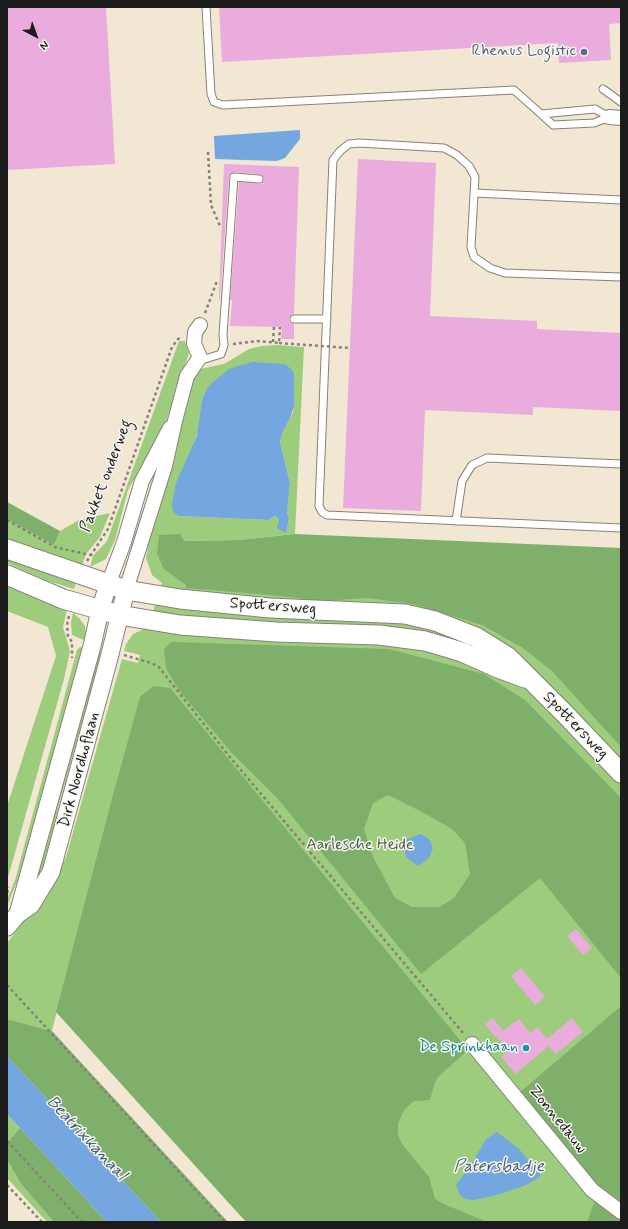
<!DOCTYPE html>
<style>
body{margin:0}
#map{position:relative;width:628px;height:1229px;overflow:hidden;background:#f2e7d3;font-family:Mynerve,sans-serif}
canvas{display:block}
.frame{position:absolute;inset:0;border:8px solid #1c1c1c;pointer-events:none}
.north{position:absolute;left:16px;top:16px;width:40px;height:40px;-webkit-text-stroke:3px #f6f6f2;paint-order:stroke;rotate:139deg;font-size:11px;font-weight:700;line-height:16px;text-align:center;color:#1c1c1c}
.north::after{content:'';display:block;margin:auto;width:14px;height:18px;background:#1c1c1c;clip-path:polygon(50% 0,100% 100%,50% 72%,0 100%)}
</style>
<div id="map">
<canvas width="628" height="1229"></canvas>
<div class="frame"></div>
<div class="north">N</div>
</div>
<script>
const context = document.querySelector('canvas').getContext('2d');
context.lineJoin = 'round';
function fill(path, color) { context.fillStyle = color; context.fill(path, 'evenodd'); }
const toPath = rows => new Path2D(rows.map(r => 'M' + r).join(''));
function stroke(path, color, width, dash) { context.strokeStyle = color; context.lineWidth = width; context.lineCap = dash ? 'butt' : 'round'; context.setLineDash(dash || []); context.stroke(path); }
function write(font, color, halo, rows, align = 'center') {
  context.font = font + ' Mynerve,sans-serif'; context.lineWidth = 3; context.setLineDash([]); context.textBaseline = 'middle'; context.strokeStyle = halo; context.fillStyle = color; for (const [text, x, y, turn = 0] of rows) {
    context.save(); context.translate(x, y); context.rotate((+turn || 0) * Math.PI / 180); context.textAlign = isNaN(turn) ? turn : align; if (halo) context.strokeText(text, 0, 0); context.fillText(text, 0, 0); context.restore();
  }
}
fill(toPath([
 [179,341,185,341,189,353,163,431,128,490,115,540,106,559,90,567,93,556,107,541],
 [276,345,304,347,295,534,238,540,183,541,180,535,157,554,621,561,621,1222,300,1222,66,975,52,1031,7,1019,7,943,52,885,66,857,122,659,138,663,140,655,124,651,126,644,133,634,148,627,162,583,152,575,146,558,153,519,195,375,200,369,224,364,249,349,261,346],
 [206,390,294,401,293,412,282,434,280,442,290,483,287,512,289,518,286,532,278,528,279,519,275,516,268,520,179,516,194,443,199,429,202,400],
 [110,513,100,537,86,554,81,568,7,545,7,519,54,545,60,531,79,520],
 [7,553,77,579,74,589,48,581,7,563],
 [7,585,67,610,63,627,70,651,64,679,7,881,7,806,56,656,48,627,7,611],
 [73,613,79,618,85,626,86,641,72,635,71,622],
 [80,647,84,648,19,877,7,906,7,900,15,880,77,650],
 [97,651,102,653,59,804,44,870,33,892],
 [7,1114,20,1128,7,1143],
 [7,1160,21,1184,54,1222,47,1222,7,1178]
]), '#9dcd7c');
fill(toPath([
 [7,502,60,531,54,545,7,519],
 [180,534,184,541,238,540,295,534,621,548,621,747,552,671,523,648,482,625,413,604,368,598,322,601,281,596,186,588,186,585,164,569,157,554,159,535],
 [171,642,389,649,484,674,525,700,621,798,621,978,540,878,421,974,278,799,231,752,178,689,166,668,164,649],
 [388,795,424,813,452,829,465,843,470,874,454,898,440,907,412,907,395,898,373,857,364,829,373,803],
 [153,686,170,688,468,1050,438,1077,434,1085,430,1100,414,1101,404,1110,398,1124,398,1135,402,1144,429,1177,435,1199,444,1204,487,1222,246,1222,56,1012,113,795,140,697],
 [621,1006,621,1201,597,1185,519,1093],
 [7,1019,52,1031,228,1222,161,1222,7,1056],
 [20,1128,107,1222,54,1222,21,1184,7,1160,7,1143],
 [596,1197,621,1218,621,1222,587,1222]
]), '#7eb06c');
fill(toPath([
 [300,130,300,139,285,158,277,161,215,159,214,136],
 [252,362,285,364,292,370,294,374,294,406,290,418,282,434,280,442,290,483,287,513,289,518,286,533,277,528,279,519,275,516,268,520,179,516,173,512,172,504,176,483,197,436,202,400,206,390,211,384,229,369],
 [421,834,429,839,433,848,429,858,418,866,406,857,404,845,407,839],
 [7,1056,161,1222,107,1222,20,1128,7,1114],
 [497,1132,519,1149,540,1174,540,1177,524,1186,493,1196,474,1200,465,1199,460,1195,456,1185,474,1160,486,1139]
]), '#74a6e0');
fill(toPath([
 [7,7,106,7,115,164,7,170],
 [219,7,621,7,621,23,609,24,611,60,559,63,558,43,222,62],
 [358,159,436,163,430,316,537,321,537,329,621,333,621,411,533,407,533,415,425,410,421,511,343,508],
 [224,164,299,167,294,314,289,319,290,322,294,324,294,339,281,339,282,327,230,326,232,300,230,300,239,182,261,184,264,179,260,174,234,172,229,176,220,299,219,299],
 [576,929,592,948,583,955,567,936],
 [521,968,545,997,535,1005,511,976],
 [493,1018,503,1031,495,1037,485,1024],
 [572,1018,583,1032,556,1054,549,1046,515,1074,501,1057,508,1051,496,1036,519,1019,530,1033,538,1027,547,1039]
]), '#eaabdd');
const service = toPath([
 [206,7,211,94,214,102,223,105,514,90,541,114],
 [603,89,621,102],
 [595,109,609,117,594,123,553,125,541,114,595,109],
 [474,193,621,200],
 [621,277,505,273,490,268,474,257,471,247,475,177,469,166,457,155,444,148,359,143,349,144,340,151,333,160,319,506,322,512,327,515,621,528],
 [294,319,327,319],
 [200,357,205,359,221,354,224,345,223,335,234,177,259,179],
 [456,521,462,481,472,465,487,458,621,464]
]);
const minor = toPath([
 [609,117,621,118],
 [108,585,124,542,142,481,170,428],
 [126,590,165,466,175,421,187,376,200,357,194,344,195,332,200,325],
 [472,1044,592,1190,621,1212]
]);
const tertiary = toPath([
 [18,914,92,646,100,610,108,585],
 [7,927,18,914,31,905,51,872,108,662,126,590]
]);
const secondary = toPath([
 [7,549,126,590,180,599,270,608,405,614,435,621,476,637,508,657,566,715,621,773],
 [7,575,63,599,119,615,180,625,276,632,379,635,425,641,462,652,498,668,525,678]
]);
stroke(service, '#878278', 9);
stroke(minor, '#878278', 16);
stroke(tertiary, '#878278', 19);
stroke(secondary, '#878278', 21);
stroke(toPath([
 [208,152,211,205,220,226],
 [205,313,217,281],
 [273,342,274,327],
 [233,344,258,341,279,343,280,327],
 [7,520,55,547,90,555],
 [87,561,108,529,172,347,178,339,182,337],
 [69,616,67,625,68,636,72,642,72,658],
 [124,655,148,662,158,666,229,756,464,1034],
 [7,893,9,887],
 [7,985,225,1222],
 [7,1141,82,1222],
 [7,1185,42,1222]
]), '#878278', 2.5, [3, 3]);
stroke(service, '#fff', 7);
stroke(minor, '#fff', 14);
stroke(tertiary, '#fff', 17);
stroke(secondary, '#fff', 19);
stroke(toPath([
 [279,343,350,348]
]), '#878278', 2.5, [3, 3]);
for (const [x, y, r, color] of [
 [584,52,4,"#5c6f8a"],
 [526,1048,4,"#0f9aa8"]
]) { const dot = new Path2D(); dot.arc(x, y, r, 0, 2 * Math.PI); context.fillStyle = color; context.fill(dot); stroke(dot, '#f6f6f2', 1.5); }
write('16px', '#4e5e75', '#f6f6f2', [
 ["Rhenus Logistic",576,52]
], 'right');
write('16px', '#1c1c1c', '#f6f6f2', [
 ["Pakket onderweg",107,476,-69],
 ["Spottersweg",273,607,4],
 ["Spottersweg",575,726,46],
 ["Dirk Noordhoflaan",80,770,-75],
 ["Zonnedauw",557,1120,51]
]);
write('16px', '#495a3e', '#f6f6f2', [
 ["Aarlesche Heide",360,846]
]);
write('16px', '#0d838f', '#f6f6f2', [
 ["De Sprinkhaan",518,1048]
], 'right');
write('italic 17px', '#445a74', '#f6f6f2', [
 ["Beatrixkanaal",86,1139,47],
 ["Patersbadje",499,1167]
]);
</script>
